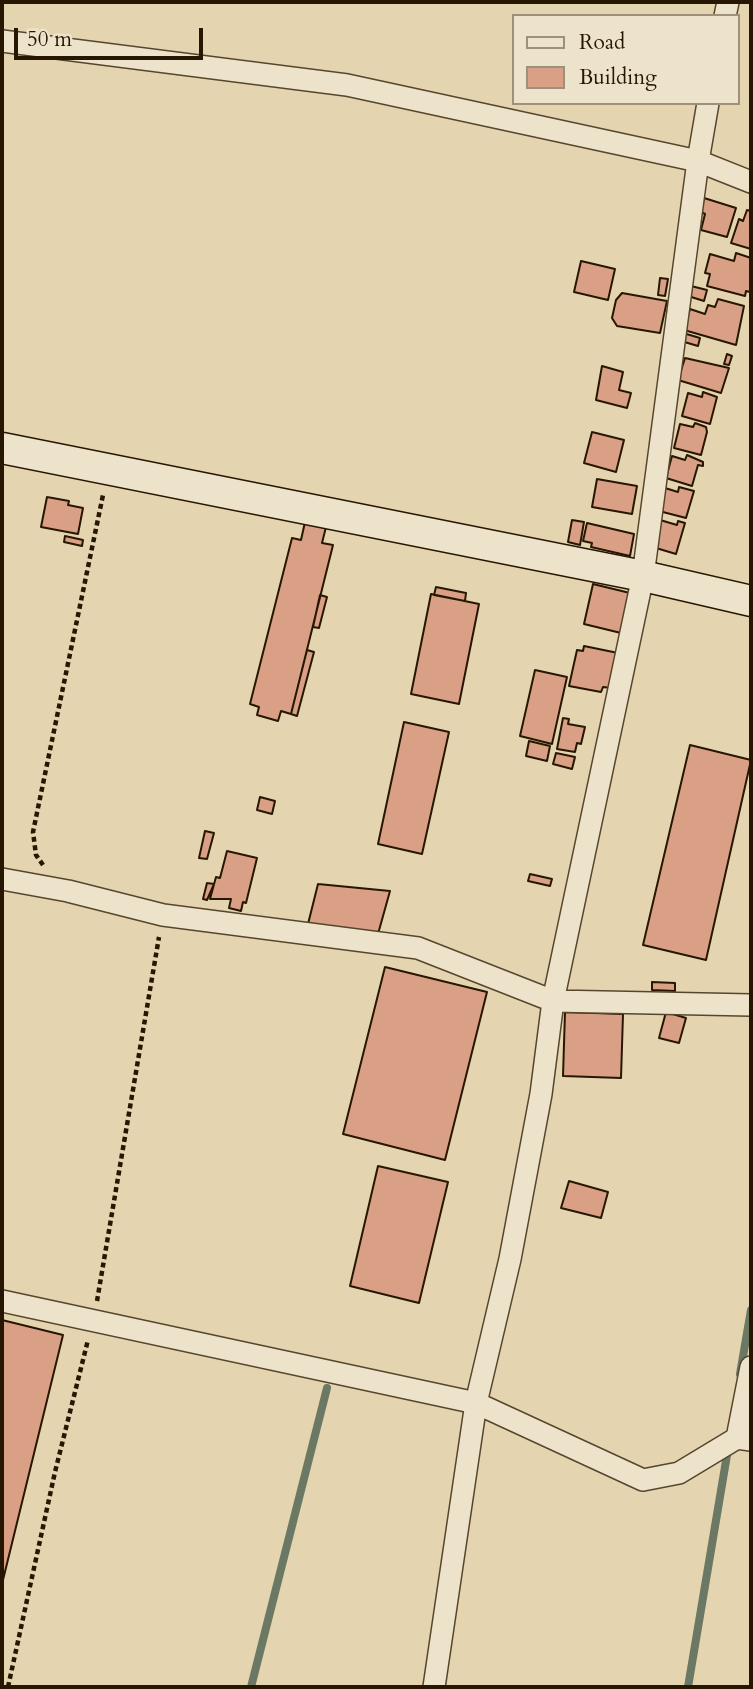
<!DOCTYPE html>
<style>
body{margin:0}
#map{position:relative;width:753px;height:1689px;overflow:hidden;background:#e4d4af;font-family:Cardo,serif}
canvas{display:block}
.frame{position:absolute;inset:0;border:4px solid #271702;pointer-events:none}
.legend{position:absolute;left:512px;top:14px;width:228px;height:91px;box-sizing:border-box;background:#ede3cb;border:2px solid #9e917b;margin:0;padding:9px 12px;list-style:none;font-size:21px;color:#271702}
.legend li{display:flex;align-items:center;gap:14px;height:35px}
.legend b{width:35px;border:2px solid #9e917b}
.scale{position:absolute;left:14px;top:28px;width:189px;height:32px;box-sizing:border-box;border:4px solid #271702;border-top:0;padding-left:9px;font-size:21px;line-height:24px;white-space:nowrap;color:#271702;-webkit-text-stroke:5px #ede3cb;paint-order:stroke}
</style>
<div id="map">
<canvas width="753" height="1689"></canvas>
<div class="frame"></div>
<ul class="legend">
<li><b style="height:9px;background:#ede3cb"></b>Road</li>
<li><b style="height:19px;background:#daa085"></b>Building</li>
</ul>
<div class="scale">50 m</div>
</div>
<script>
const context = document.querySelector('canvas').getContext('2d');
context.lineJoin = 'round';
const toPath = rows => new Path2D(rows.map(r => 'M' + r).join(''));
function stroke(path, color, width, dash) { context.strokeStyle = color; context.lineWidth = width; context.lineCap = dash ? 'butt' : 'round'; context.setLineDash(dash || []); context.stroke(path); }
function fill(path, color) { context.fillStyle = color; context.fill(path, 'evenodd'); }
stroke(toPath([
 [740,1374,751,1310],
 [251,1687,327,1388],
 [688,1687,728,1449]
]), '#6a7864', 8);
const building = toPath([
 [704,198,736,208,727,237,701,230,705,214,701,212,704,198],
 [747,210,751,211,751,249,731,243,739,219,743,221,747,210],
 [736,253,751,258,750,292,746,291,745,296,707,286,710,274,705,273,710,254,734,261,736,253],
 [581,261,615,269,608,300,574,292,581,261],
 [660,278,668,279,665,296,658,295,660,278],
 [691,286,707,290,704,301,688,296,691,286],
 [622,293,667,301,660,333,617,326,612,318,616,300,622,293],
 [718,299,744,306,736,345,684,330,690,309,705,314,708,305,715,307,718,299],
 [683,333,700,338,698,346,681,341,683,333],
 [727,354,732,356,729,365,724,364,727,354],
 [685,358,729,368,721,393,678,380,685,358],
 [602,366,623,372,619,390,631,393,627,408,596,400,602,366],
 [703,392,717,397,710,424,682,416,688,393,702,397,703,392],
 [695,423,706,427,707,432,701,455,674,448,680,424,693,427,695,423],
 [592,432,624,440,616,472,584,463,592,432],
 [687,455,703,462,703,466,698,465,692,486,666,478,672,456,685,460,687,455],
 [597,479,637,486,632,514,592,507,597,479],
 [679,487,694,491,686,518,659,511,665,488,678,492,679,487],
 [47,497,69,501,68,505,83,508,78,534,41,527,47,497],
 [572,520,584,522,580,545,568,542,572,520],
 [660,520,677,525,678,521,685,523,676,554,656,548,660,520],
 [305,522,326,527,322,543,333,545,291,714,281,711,278,721,257,715,259,707,250,704,292,538,301,540,305,522],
 [587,523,634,534,630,556,591,547,592,543,583,541,587,523],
 [65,536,83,540,82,546,64,542,65,536],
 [593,584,630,593,621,633,584,624,593,584],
 [436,587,466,593,465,601,434,595,436,587],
 [431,594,479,604,459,704,411,694,431,594],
 [320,595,327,597,319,628,313,627,320,595],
 [584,646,618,653,611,688,603,687,601,692,569,686,577,650,583,651,584,646],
 [307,650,314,652,297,716,291,714,307,650],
 [535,670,567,677,552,744,520,736,535,670],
 [563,718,569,719,568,724,585,727,581,744,577,743,575,752,557,749,563,718],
 [404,722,449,732,422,854,378,844,404,722],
 [529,741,550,746,547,761,526,756,529,741],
 [690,745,751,760,706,960,643,945,690,745],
 [556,753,575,757,572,769,553,764,556,753],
 [260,797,275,801,272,814,257,810,260,797],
 [205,831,214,833,207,859,199,858,205,831],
 [227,851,257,858,246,903,243,902,241,911,229,908,231,899,210,899,216,877,220,878,227,851],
 [530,874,552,879,550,886,528,881,530,874],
 [207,883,214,884,207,900,203,899,207,883],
 [318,884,390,891,378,934,307,928,318,884],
 [385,967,487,992,445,1160,343,1134,385,967],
 [652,982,675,983,675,991,652,990,652,982],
 [565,1012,623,1014,621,1078,563,1076,565,1012],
 [666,1012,686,1018,679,1043,659,1038,666,1012],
 [378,1166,448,1182,419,1303,350,1286,378,1166],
 [569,1181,608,1192,601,1218,561,1208,569,1181],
 [2,1320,63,1335,2,1584,2,1320]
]);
fill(building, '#daa085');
stroke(building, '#271702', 2);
const street = toPath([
 [725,16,728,2],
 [2,41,347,85,698,161,751,182],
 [2,879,68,891,163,915,418,948,553,1001,751,1005],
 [2,1301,476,1403,643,1480,679,1473,737,1438,751,1440],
 [737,1438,751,1367],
 [434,1687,476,1403,510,1259,541,1094,553,1001,643,576,698,161,708,103]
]);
const secondary = toPath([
 [2,448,643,576,751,601]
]);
stroke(street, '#56462d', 24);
stroke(secondary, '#271702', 33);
stroke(toPath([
 [43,865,36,855,33,832,103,495],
 [97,1301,159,937],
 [8,1687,55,1472,88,1340]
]), '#271702', 4.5, [5, 3.5]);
stroke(street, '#ede3cb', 21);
stroke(secondary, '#ede3cb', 30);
</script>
